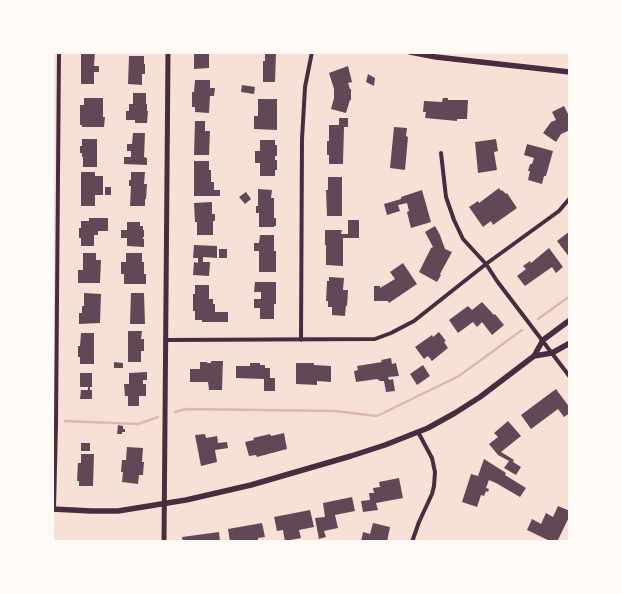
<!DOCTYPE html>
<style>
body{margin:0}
#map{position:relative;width:622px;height:594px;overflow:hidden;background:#f7e1d7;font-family:Poppins,sans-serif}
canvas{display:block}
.frame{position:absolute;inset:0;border:54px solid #fffaf5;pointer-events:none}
</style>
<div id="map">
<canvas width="622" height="594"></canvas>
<div class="frame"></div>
</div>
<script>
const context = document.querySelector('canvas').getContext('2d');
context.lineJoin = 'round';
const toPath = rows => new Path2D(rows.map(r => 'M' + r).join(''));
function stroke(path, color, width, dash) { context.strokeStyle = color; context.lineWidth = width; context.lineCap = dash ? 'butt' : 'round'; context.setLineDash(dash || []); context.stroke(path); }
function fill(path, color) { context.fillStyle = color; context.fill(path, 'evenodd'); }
stroke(toPath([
 [538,319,570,296],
 [175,412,187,409,335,411,377,416,459,376,522,330],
 [65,421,138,424,158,417]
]), '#dcb8b0', 2.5);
fill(toPath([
 [81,52,95,52,94,66,99,66,99,72,94,72,94,84,81,84],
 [194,52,209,52,209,68,194,69],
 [265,52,276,52,275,82,263,82,263,61,265,61],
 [129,56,144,56,144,64,145,64,145,74,142,74,142,85,128,84],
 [348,66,352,82,348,83,350,89,351,89,351,100,350,100,346,113,331,109,334,98,334,89,329,73],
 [368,74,375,78,374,86,366,82],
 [195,80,210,80,210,88,215,88,214,96,210,96,209,113,195,112,195,107,192,107,192,92,194,92],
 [242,85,255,87,254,94,241,92],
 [133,93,146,93,146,104,147,104,147,111,148,111,147,123,135,123,135,120,126,120,126,111,129,111,129,104,133,104],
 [84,98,103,98,103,117,105,117,104,127,82,127,82,125,80,125,80,105,84,105],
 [443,98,448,98,448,100,468,100,467,119,457,119,457,121,425,118,426,112,423,112,424,101,442,102],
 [258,99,277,99,277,130,254,129,254,116,258,116],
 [564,106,568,114,570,113,570,130,561,134,556,142,543,133,551,122,556,120,552,112],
 [339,118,348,118,348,127,344,127,343,164,329,164,329,155,327,155,327,141,329,141,329,125,339,125],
 [195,121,205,121,205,131,210,131,209,155,194,155],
 [394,127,407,128,406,136,408,137,405,170,390,168],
 [133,133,145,133,144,157,147,158,147,165,124,164,124,157,131,157,131,151,127,151,127,144,132,144],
 [82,139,97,139,97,167,83,167,83,157,82,157,82,153,80,153,80,146,82,146],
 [496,139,498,151,494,152,497,170,478,173,475,142],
 [260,140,275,140,275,145,277,145,277,156,275,156,275,160,277,160,277,170,275,170,275,176,260,176,260,163,255,163,255,151,260,151],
 [527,144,553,151,546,176,544,176,542,184,528,180,530,171,528,171,530,164,532,164,534,158,524,155],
 [194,161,209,161,209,170,211,170,211,182,214,182,214,190,220,190,220,196,194,196],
 [81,172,95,172,95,176,103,176,103,195,95,195,95,206,81,206],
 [131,172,145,172,144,184,147,184,146,199,145,199,145,206,130,206,131,186,129,186,129,180,131,180],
 [328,177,342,177,342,216,327,216,326,190,328,190],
 [105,187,111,187,111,195,105,195],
 [499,188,501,191,502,190,506,194,507,193,517,208,493,225,491,221,483,227,469,207,478,201,479,203],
 [258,189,272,190,271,198,274,198,274,218,276,218,276,226,274,226,274,227,259,227,259,213,256,213,256,206,258,206],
 [422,190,431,222,411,228,407,212,409,211,407,203,398,205,400,211,387,215,384,204,401,199,401,197],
 [246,192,251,199,245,204,239,197],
 [212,202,212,214,215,214,215,221,213,221,213,235,197,235,197,222,195,222,194,203],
 [89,218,108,218,108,231,98,231,98,235,94,235,94,246,81,246,81,238,79,238,79,228,81,228,81,221,89,221],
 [348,220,359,220,359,238,343,238,343,266,326,265,326,245,325,245,325,230,342,230,341,234,348,234],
 [127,222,140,222,140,226,143,226,143,230,144,230,144,237,143,237,143,239,144,239,144,247,127,246,127,238,121,238,121,230,127,230],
 [435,226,440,235,445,249,452,252,440,274,441,275,437,282,419,272,431,248,433,247,425,232],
 [570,231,570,258,557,241],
 [260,235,274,235,274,251,276,251,276,272,259,272,259,251,254,251,254,243,259,243],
 [194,245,217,246,217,258,203,257,203,262,210,262,209,276,193,275,194,262,198,263,198,258,193,258],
 [549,248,563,267,556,273,552,267,525,286,517,276,526,269,523,266,530,261,531,263],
 [219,249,227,249,227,258,219,258],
 [83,253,96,253,96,260,101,260,100,283,78,283,78,270,83,270],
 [126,253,142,253,142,262,144,262,144,274,146,274,146,284,124,284,124,274,121,274,121,262,126,262],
 [403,263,417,284,389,303,388,301,374,301,374,286,380,286,380,288,395,279,390,272],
 [329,277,344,278,343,290,348,290,347,306,346,305,345,316,332,315,332,307,328,307,328,301,326,301,327,281,329,281],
 [255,282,276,282,276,304,274,304,274,319,260,319,260,308,254,308,254,299,261,299,261,292,254,292],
 [195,285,209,285,209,299,213,299,213,304,215,304,215,312,228,312,228,322,202,322,202,320,195,320,195,311,193,311,193,294,195,294],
 [84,293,101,294,100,323,79,324,79,313,82,313,82,306,84,306],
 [131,293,144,293,145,324,130,324],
 [482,302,494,315,495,314,504,325,492,335,482,322,477,327,473,322,458,333,449,320,468,306,472,310],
 [128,331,142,331,141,339,144,339,144,351,141,351,141,362,128,362],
 [439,332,446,341,444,342,448,348,432,361,428,356,424,359,415,347,432,335,433,337],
 [81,333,94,333,94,364,80,364,80,357,78,357,78,346,80,346],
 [391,358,392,364,396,363,399,376,388,377,389,380,393,379,395,391,386,392,384,381,380,381,377,379,356,382,354,371,358,370,357,366,382,362,381,360],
 [211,361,223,361,222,390,209,390,208,382,190,382,190,369,200,369,200,362,207,362,207,363,211,363],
 [114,362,123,363,123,368,114,368],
 [250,363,260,363,260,365,265,365,265,368,270,368,270,378,275,378,275,391,264,391,264,379,236,378,236,366,250,366],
 [296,363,314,363,314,365,331,366,331,382,317,381,317,385,296,384],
 [423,365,430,376,417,385,410,374],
 [147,372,147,380,143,380,143,384,146,384,146,396,139,396,139,406,128,406,128,396,125,396,124,384,129,384,129,373],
 [80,373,92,373,92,387,90,387,90,390,92,390,92,399,80,399,81,390,88,390,88,387,80,387],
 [556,389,570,408,570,413,564,417,558,409,531,429,521,415],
 [508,421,521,436,501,452,514,460,513,462,521,467,516,475,504,468,509,461,498,455,489,444,498,437,494,433],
 [118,425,123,426,123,429,125,429,125,432,122,432,122,434,117,434],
 [284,433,287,449,257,457,256,455,249,456,245,442,254,440,253,438,270,434,271,436],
 [205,434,206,438,217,436,218,443,227,442,228,448,215,450,217,462,201,466,195,435],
 [81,443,90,443,90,451,81,451],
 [127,447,143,448,142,462,144,462,143,475,139,475,138,484,122,482,123,472,121,472,122,460,126,460],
 [81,454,94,454,93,486,79,486,79,481,77,481,78,463,81,463],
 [484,459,506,473,505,475,526,488,520,497,496,483,489,480,486,488,489,489,488,492,486,491,484,496,481,495,477,507,462,502,471,474,478,476],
 [399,478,403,498,376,503,378,510,363,512,361,501,370,500,369,493,374,493,373,488,380,487,379,482],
 [352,497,355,511,335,515,338,528,324,531,326,537,319,539,315,518,325,517,323,503],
 [558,506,570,511,570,515,557,542,552,542,527,530,532,519,541,524,546,513,553,517],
 [310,510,314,527,299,530,301,538,291,540,292,542,285,542,283,530,277,531,274,517],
 [262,523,265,537,258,538,258,542,230,542,228,529],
 [373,523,390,527,387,542,361,542,363,532,370,534],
 [219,532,220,542,183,542,182,537]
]), '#644757');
stroke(toPath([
 [441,153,446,197,454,220,463,239,486,264,497,281,570,377],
 [166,340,375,339,391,333,414,321,486,264,559,211,570,198],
 [301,340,302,139,305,87,312,52],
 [54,509,56,424,59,52],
 [412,542,419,522,432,494,434,486,435,472,432,458,418,432]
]), '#4a2c40', 4);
stroke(toPath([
 [164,542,168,52]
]), '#4a2c40', 5);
stroke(toPath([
 [410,52,436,57,570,72],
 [534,356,552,353,570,343],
 [52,509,91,511,118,511,186,500,251,485,351,456,385,445,428,428,455,413,480,397,534,356,543,340,570,320]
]), '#4a2c40', 5.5);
</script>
